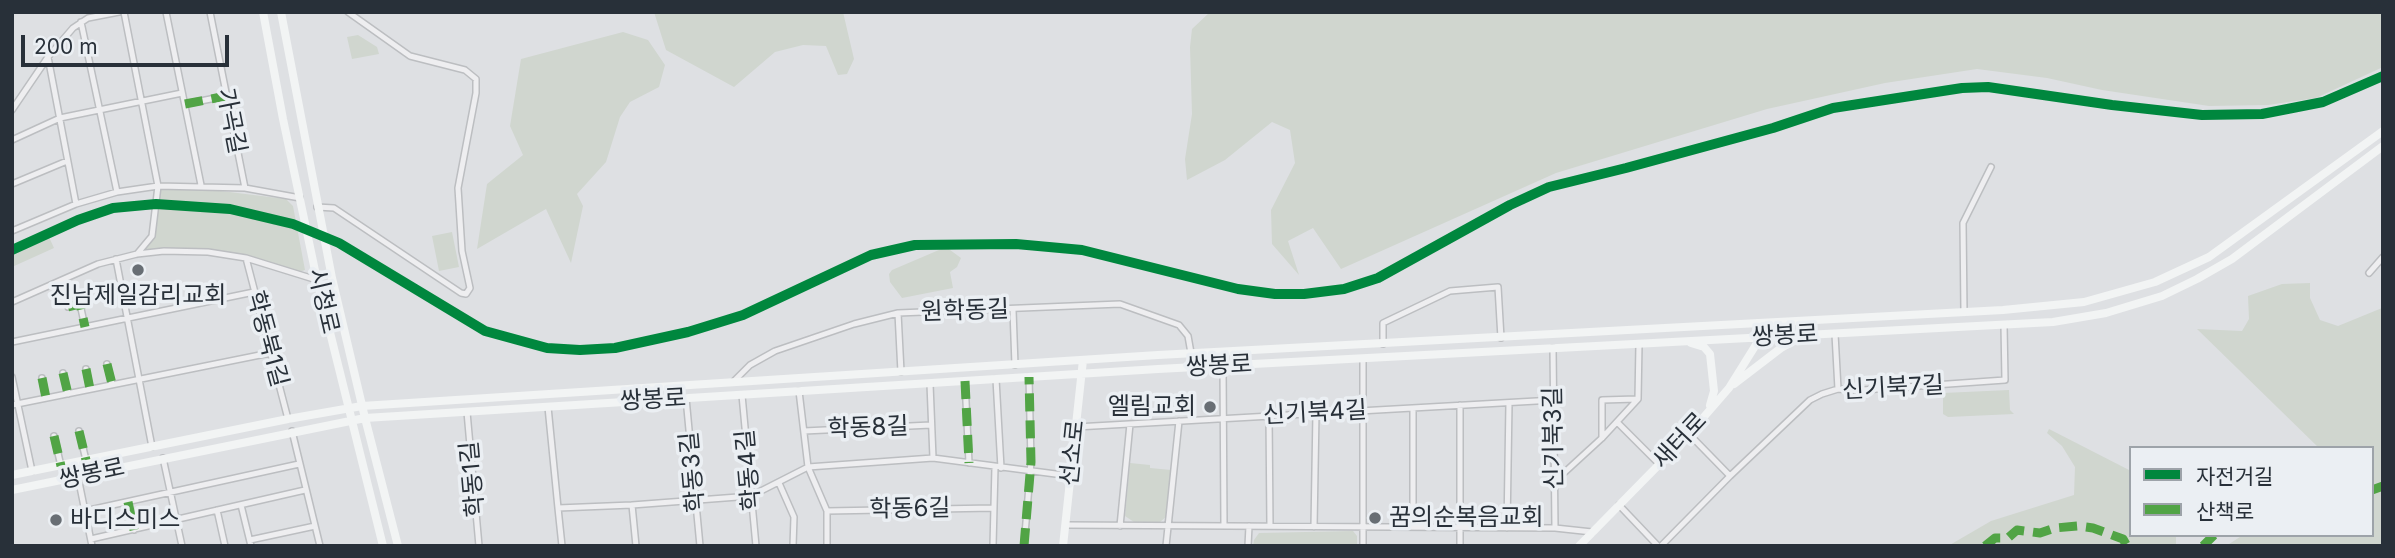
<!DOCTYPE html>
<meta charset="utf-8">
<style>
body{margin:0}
#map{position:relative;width:2395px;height:558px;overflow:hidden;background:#dee0e3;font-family:Inter,"Noto Sans KR",sans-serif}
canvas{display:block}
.frame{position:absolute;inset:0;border:14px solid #283039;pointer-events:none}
.legend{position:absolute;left:2129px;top:446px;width:245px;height:91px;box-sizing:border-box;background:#ebeff3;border:2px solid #9da3a9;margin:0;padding:9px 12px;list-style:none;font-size:21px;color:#283039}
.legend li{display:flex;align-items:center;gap:14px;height:35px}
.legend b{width:35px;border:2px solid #9da3a9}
.scale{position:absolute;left:21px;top:35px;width:208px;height:32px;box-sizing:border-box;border:4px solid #283039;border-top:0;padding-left:9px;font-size:21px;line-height:24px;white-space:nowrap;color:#283039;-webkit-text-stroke:5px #ebeff3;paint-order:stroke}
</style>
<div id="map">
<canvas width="2395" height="558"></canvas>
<div class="frame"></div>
<ul class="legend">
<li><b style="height:9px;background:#00873e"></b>자전거길</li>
<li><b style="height:9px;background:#51a445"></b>산책로</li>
</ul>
<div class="scale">200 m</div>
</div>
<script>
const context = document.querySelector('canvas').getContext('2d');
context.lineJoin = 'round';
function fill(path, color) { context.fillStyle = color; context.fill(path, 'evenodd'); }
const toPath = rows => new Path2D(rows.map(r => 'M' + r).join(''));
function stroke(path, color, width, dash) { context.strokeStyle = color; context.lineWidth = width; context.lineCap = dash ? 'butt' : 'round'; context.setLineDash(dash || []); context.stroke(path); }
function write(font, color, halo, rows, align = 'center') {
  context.font = font + ' Inter,"Noto Sans KR",sans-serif'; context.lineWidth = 7; context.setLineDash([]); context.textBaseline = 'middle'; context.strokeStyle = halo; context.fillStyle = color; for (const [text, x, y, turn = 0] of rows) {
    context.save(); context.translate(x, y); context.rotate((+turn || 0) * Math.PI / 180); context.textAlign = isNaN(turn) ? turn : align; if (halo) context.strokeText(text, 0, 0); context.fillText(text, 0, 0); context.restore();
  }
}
fill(toPath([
 [654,12,843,12,854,59,847,74,838,75,826,46,803,45,775,52,734,87,666,50],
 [1210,12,2383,12,2383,67,2316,98,2268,105,2209,106,2102,90,2047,78,1977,69,1885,83,1767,109,1556,173,1341,269,1313,228,1288,241,1299,275,1272,244,1271,210,1295,163,1290,130,1272,122,1225,160,1187,180,1185,159,1192,114,1190,47,1192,29],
 [623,32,648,40,665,65,659,87,630,102,620,117,606,162,577,194,583,206,571,263,546,209,477,249,487,184,523,155,510,126,521,59],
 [358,35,377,47,379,54,352,59,347,37],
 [161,190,213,190,286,199,293,206,305,270,299,272,255,258,193,248,144,251,154,238],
 [452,232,459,267,439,271,432,236],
 [49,237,54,248,12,267,12,254],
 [946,247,961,258,957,267,950,272,953,288,902,298,890,282,889,274,892,270],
 [2310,283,2310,298,2320,320,2338,326,2382,308,2383,293,2383,546,2226,546,2243,535,2372,535,2372,448,2319,448,2197,329,2242,331,2249,319,2248,296,2282,284],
 [2009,390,2010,410,2014,414,1948,417,1943,414,1943,393],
 [2049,429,2131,471,2131,535,2176,535,2176,546,1948,546,1991,521,2074,495,2075,467,2062,446,2047,433],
 [1130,463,1150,465,1150,468,1171,470,1167,516,1160,522,1134,522,1125,516],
 [1353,531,1357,536,1357,546,1253,546,1254,540,1259,533]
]), '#d0d6cf');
const street = toPath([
 [124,12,158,186,152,236,137,254],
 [166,12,201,185],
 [210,12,245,188],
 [81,22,117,192],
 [48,57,76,204],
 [185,104,226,96],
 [12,110,48,57,73,28,88,18,119,12],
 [12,140,60,118,182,93],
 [12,184,67,161],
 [317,207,334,208,461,293,466,294,470,288,462,251,458,188,476,93,476,79,465,70,410,56,348,12],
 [12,231,76,204,117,192,158,186,245,188,300,198],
 [246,258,288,419],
 [116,259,152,447],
 [2369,273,2383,257],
 [12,302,98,264,137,254,164,251,208,252,246,258,317,280],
 [68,307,80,304,85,327],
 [1013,310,1015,365],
 [1964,312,1963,223,1991,167],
 [898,313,901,372],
 [1835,334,1838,389],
 [12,342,254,292],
 [1383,344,1383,323,1450,291,1498,287,1501,338],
 [1553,348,1555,528],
 [1363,359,1363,546],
 [107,364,112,384],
 [1223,366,1224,526],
 [86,369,90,389],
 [63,373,68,394],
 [12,377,32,471],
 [42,378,46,398],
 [996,379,1001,468],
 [734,381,750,365,775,351,854,324,898,313,1120,304,1179,325,1188,336,1191,353],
 [965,381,969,463],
 [930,384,933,458],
 [799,391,808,467,827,511,827,546],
 [742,395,756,546],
 [686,398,700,546],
 [12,405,270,353],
 [548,407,558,508,632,505,636,546],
 [467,412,479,546],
 [1269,416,1270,526],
 [1617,422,1659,464],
 [1076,427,1554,400],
 [79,431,86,460],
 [292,431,320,546],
 [804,431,931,425],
 [1689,434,1730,476],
 [54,436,61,466],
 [1602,438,1602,400,1637,399],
 [163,458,182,546],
 [78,477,92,546],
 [1554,482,1602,438,1638,399,1639,344],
 [779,483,794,517,793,546],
 [128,502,134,530],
 [241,505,251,546],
 [632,505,751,496,808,467,933,458,1071,476],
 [1619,505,1658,546],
 [558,508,562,546],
 [217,510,225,546],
 [85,511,299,464],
 [827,511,993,508],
 [1066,525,1555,528,1592,532],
 [1120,526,1130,424],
 [1314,527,1316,413],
 [1413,527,1413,408],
 [1507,528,1509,403],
 [91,539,305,490],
 [250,540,315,526],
 [993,546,995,467],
 [1024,546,1031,462,1029,377],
 [1166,546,1179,421],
 [1248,546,1249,526],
 [1460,546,1460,405],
 [1661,546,1730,476,1810,400,1822,394,1838,389,1863,390,2005,380,2004,325]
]);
stroke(street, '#bcbec1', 8);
stroke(street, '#eeeef0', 5);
stroke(toPath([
 [263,12,283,119,317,280,383,546],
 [281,12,332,278,365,418,398,546],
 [1691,343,1704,347,1710,354,1714,391,1710,405],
 [1734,384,1781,348,1800,337],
 [12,475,288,419,362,406,1158,355,2003,310,2084,302,2155,282,2209,257,2383,131],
 [12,490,365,418,1158,369,2053,322,2106,313,2162,296,2197,279,2232,259,2383,146],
 [1063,546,1083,360],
 [1579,546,1689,434,1729,388,1757,343,1759,338,1758,323]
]), '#f2f4f4', 8);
stroke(toPath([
 [185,104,226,96],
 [68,307,80,304,85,327],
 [107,364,112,384],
 [86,369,90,389],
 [63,373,68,394],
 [42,378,46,398],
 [965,381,969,463],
 [79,431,86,460],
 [54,436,61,466],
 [2372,490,2383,486],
 [128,502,134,530],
 [1024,546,1031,462,1029,377],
 [1985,546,1995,538,2008,538,2017,530,2040,533,2055,528,2078,526,2093,528,2123,539,2127,546],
 [2203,546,2214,535]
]), '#51a445', 9, [18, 9]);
stroke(toPath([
 [12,250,78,220,113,208,156,204,230,209,293,224,339,243,485,331,547,348,580,350,615,348,688,332,743,315,871,255,915,245,1016,244,1082,250,1238,289,1275,294,1304,294,1344,289,1378,278,1510,205,1549,187,1626,168,1773,128,1833,108,1962,88,1988,87,2112,105,2202,115,2262,114,2323,102,2383,76]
]), '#00873e', 10);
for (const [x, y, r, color] of [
 [138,270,7,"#686e74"],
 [1210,407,7,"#686e74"],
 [1375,518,7,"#686e74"],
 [56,520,7,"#686e74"]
]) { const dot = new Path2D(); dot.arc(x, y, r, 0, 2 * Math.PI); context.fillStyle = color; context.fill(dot); stroke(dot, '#ebeff3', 2.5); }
write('24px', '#283039', '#ebeff3', [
 ["가곡길",231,121,79],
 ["시청로",323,301,77],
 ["원학동길",965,311,-2],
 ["쌍봉로",1785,336,-3],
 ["학동북1길",267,339,75],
 ["쌍봉로",1219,366,-3],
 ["신기북7길",1893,388,-3],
 ["쌍봉로",653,400,-3],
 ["신기북4길",1315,413,-3],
 ["학동8길",868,428,-2],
 ["신기북3길",1554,438,-91],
 ["새터로",1680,441,-47],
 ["선소로",1073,453,-84],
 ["학동4길",749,470,-95],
 ["학동3길",693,472,-95],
 ["쌍봉로",92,474,-12],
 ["학동1길",473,479,-95],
 ["학동6길",910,509,-1]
]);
write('24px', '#283039', '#ebeff3', [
 ["진남제일감리교회",138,296,"center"],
 ["엘림교회",1196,407,"right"],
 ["꿈의순복음교회",1389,518],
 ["바디스미스",70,520]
], 'left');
</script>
